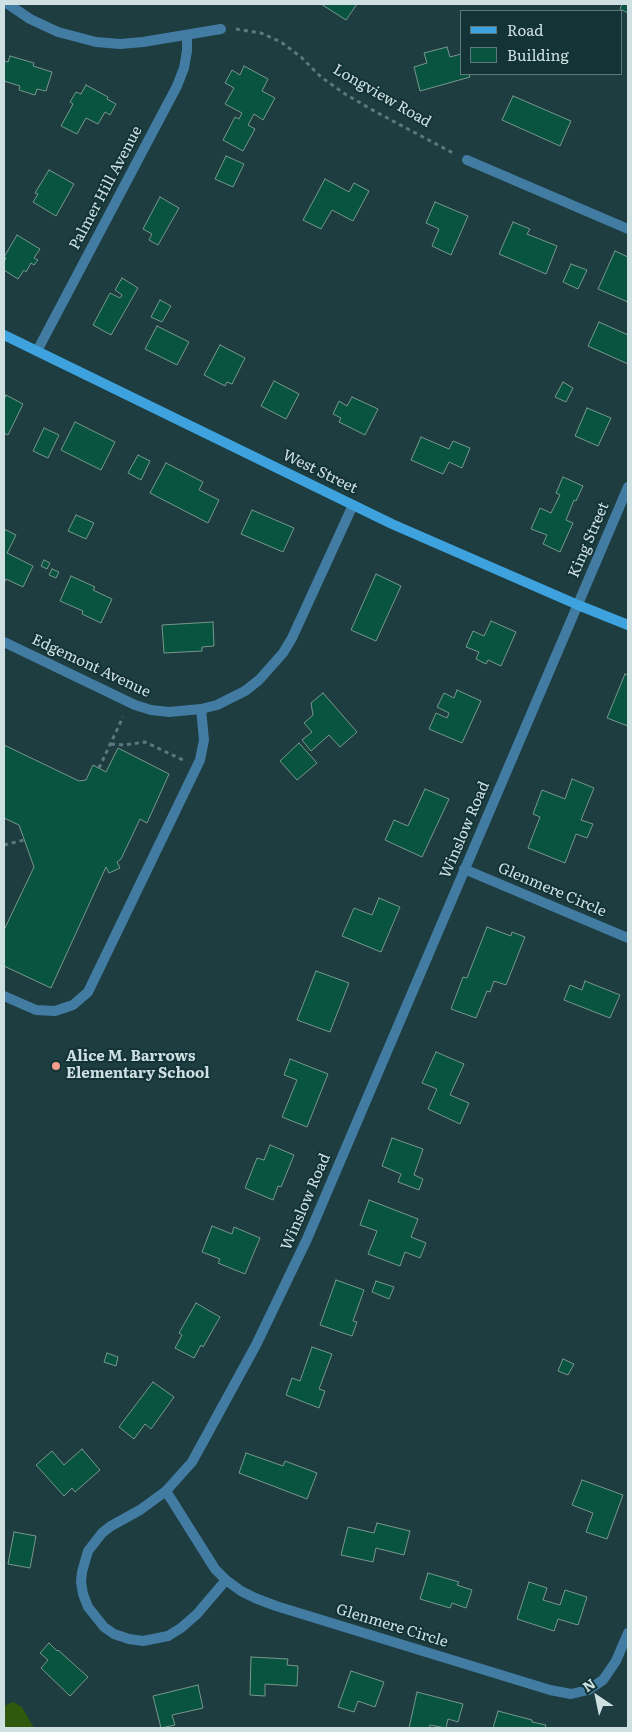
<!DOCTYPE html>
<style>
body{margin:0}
#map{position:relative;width:632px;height:1732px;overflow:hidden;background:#1d3d41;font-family:Literata,serif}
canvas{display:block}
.frame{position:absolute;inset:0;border:5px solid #cee0e2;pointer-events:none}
.legend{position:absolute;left:460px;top:10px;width:162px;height:65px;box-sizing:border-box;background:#133336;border:1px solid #5e787b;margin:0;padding:6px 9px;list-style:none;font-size:15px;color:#cee0e2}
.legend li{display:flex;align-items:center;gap:10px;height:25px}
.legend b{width:25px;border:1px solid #5e787b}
.north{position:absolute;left:572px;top:1672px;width:50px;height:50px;-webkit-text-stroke:4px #133336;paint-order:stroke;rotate:326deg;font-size:14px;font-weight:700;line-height:20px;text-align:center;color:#cee0e2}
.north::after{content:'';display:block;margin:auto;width:18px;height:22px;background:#cee0e2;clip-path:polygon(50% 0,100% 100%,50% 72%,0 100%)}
</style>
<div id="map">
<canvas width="632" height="1732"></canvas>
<div class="frame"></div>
<ul class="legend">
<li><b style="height:6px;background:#3ea2de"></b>Road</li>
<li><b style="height:14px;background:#095441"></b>Building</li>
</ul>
<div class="north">N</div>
</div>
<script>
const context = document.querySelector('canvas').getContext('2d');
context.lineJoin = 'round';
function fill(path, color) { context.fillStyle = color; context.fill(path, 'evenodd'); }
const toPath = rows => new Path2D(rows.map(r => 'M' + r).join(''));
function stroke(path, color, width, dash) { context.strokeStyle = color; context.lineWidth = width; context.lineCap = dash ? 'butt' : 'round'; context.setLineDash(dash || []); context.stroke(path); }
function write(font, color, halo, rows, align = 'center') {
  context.font = font + ' Literata,serif'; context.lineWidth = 4; context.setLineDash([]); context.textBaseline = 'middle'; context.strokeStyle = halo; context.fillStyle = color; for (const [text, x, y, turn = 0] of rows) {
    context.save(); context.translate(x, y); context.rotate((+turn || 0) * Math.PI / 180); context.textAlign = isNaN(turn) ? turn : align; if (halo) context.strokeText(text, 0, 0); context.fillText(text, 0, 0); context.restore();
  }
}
fill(toPath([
 [13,1702,22,1707,34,1728,4,1728,4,1706]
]), '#2f5a0d');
const building = toPath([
 [321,4,357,4,346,20,321,4],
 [622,4,628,4,628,13,620,9,622,4],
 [447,47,450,57,461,54,461,74,469,74,470,77,420,91,414,67,427,63,424,53,447,47],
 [10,56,34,63,33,66,52,72,46,91,37,89,35,95,19,90,20,86,4,81,4,61,8,62,10,56],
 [244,66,268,79,262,91,275,98,263,120,254,114,248,125,255,129,243,151,223,140,235,117,239,119,242,113,225,104,234,88,225,83,232,70,240,75,244,66],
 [86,85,108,97,107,99,116,104,110,115,105,112,98,124,86,118,77,134,61,126,73,104,70,102,76,92,81,94,86,85],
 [513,96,571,121,560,146,502,120,513,96],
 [226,156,244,164,233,187,215,179,226,156],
 [49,170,74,184,56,216,33,202,38,194,35,193,49,170],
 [325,179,349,192,354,183,369,191,353,221,332,210,321,229,303,220,325,179],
 [160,197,179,208,158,245,149,240,152,234,143,229,160,197],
 [435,202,468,216,451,255,432,246,439,229,426,223,435,202],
 [513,222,530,229,527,234,557,246,546,274,499,254,513,222],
 [17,235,40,249,34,258,38,260,34,265,31,263,26,272,24,270,18,279,4,270,4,262,6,258,4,257,17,235],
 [615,251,628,257,628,302,598,289,615,251],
 [571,264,587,270,578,289,563,282,571,264],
 [122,278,138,288,111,335,93,325,110,293,120,298,122,295,115,290,122,278],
 [160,300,171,306,162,322,151,317,160,300],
 [599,322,628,335,628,364,588,346,599,322],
 [157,326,189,342,177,365,145,349,157,326],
 [220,345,245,358,232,384,227,382,225,386,204,375,220,345],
 [274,381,299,394,286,419,261,406,274,381],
 [563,382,573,388,566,402,555,397,563,382],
 [6,395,23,404,8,435,4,433,4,400,6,395],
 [352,397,378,409,365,435,339,422,341,418,333,414,339,401,347,406,352,397],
 [587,408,611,418,598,446,575,436,587,408],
 [75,422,115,442,101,470,61,450,75,422],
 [44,428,59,435,48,458,33,451,44,428],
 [421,437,449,449,453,441,470,448,462,468,449,462,443,474,411,460,421,437],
 [138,455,150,461,141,480,128,473,138,455],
 [166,463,203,482,199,490,219,500,208,523,150,493,166,463],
 [563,477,583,486,576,501,574,500,566,520,573,523,560,552,543,544,547,535,531,529,540,508,551,513,560,495,556,493,563,477],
 [252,510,294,528,283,552,241,534,252,510],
 [76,515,94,523,86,539,68,531,76,515],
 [4,529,16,535,7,553,33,566,23,587,6,579,4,583,4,529],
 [44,560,50,563,47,569,41,566,44,560],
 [52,569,59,572,56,578,49,575,52,569],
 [376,574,401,586,376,641,351,630,376,574],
 [71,576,95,587,93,590,112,599,101,623,82,614,83,611,60,601,71,576],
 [491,621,516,632,501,666,488,660,486,664,476,659,479,652,466,647,473,631,484,636,491,621],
 [213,622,214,646,202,647,202,651,164,653,162,625,213,622],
 [625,674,628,675,628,726,607,718,625,674],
 [457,690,481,701,462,743,429,729,436,713,447,718,449,713,437,707,444,693,454,698,457,690],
 [323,693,357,732,340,747,329,735,311,751,302,740,312,732,304,723,313,715,311,703,323,693],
 [299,743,317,763,297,780,280,761,299,743],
 [4,745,79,781,86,780,93,765,106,772,118,748,169,774,147,823,140,819,121,859,117,862,120,868,109,873,106,867,51,988,4,966,4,930,34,867,19,825,4,818,4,745],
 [572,779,594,788,581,820,593,824,587,838,576,834,565,863,528,848,540,817,533,814,542,790,565,799,572,779],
 [425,789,449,799,422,857,385,840,394,820,408,826,425,789],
 [379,898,400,907,381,952,342,936,354,908,372,915,379,898],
 [487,927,511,936,512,932,525,937,506,985,494,981,490,992,487,991,476,1018,451,1009,463,977,467,978,487,927],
 [316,971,349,983,330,1032,297,1020,316,971],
 [585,981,620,995,610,1018,564,1000,570,985,582,990,585,981],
 [436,1052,464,1064,450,1095,469,1103,460,1124,428,1109,437,1089,422,1083,436,1052],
 [290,1059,328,1074,307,1127,282,1117,297,1080,284,1075,290,1059],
 [392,1138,423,1149,414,1175,423,1179,419,1190,398,1182,401,1174,382,1166,392,1138],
 [270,1145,294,1155,281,1187,278,1186,273,1200,245,1188,257,1158,264,1160,270,1145],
 [369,1200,418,1219,411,1237,426,1243,420,1258,405,1252,400,1266,368,1254,377,1231,360,1225,369,1200],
 [212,1226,232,1234,234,1227,260,1238,245,1274,218,1263,220,1259,202,1252,212,1226],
 [336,1280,364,1290,353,1321,357,1322,352,1336,320,1325,336,1280],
 [376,1281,394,1287,389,1299,372,1292,376,1281],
 [196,1303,220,1317,203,1347,201,1345,194,1358,175,1348,182,1335,179,1333,196,1303],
 [312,1347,332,1354,319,1389,325,1391,319,1408,286,1395,292,1378,300,1381,312,1347],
 [107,1353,118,1357,116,1366,104,1362,107,1353],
 [563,1359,574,1364,568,1375,558,1371,563,1359],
 [153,1382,174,1397,151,1429,145,1424,134,1439,119,1427,153,1382],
 [82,1449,100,1470,75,1492,72,1488,64,1496,36,1465,52,1451,64,1465,82,1449],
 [246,1453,283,1466,285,1461,317,1473,307,1499,239,1473,246,1453],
 [582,1480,623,1495,607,1539,586,1532,593,1513,572,1505,582,1480],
 [377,1523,410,1531,404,1555,376,1548,373,1562,341,1555,348,1527,374,1533,377,1523],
 [14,1532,36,1536,30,1568,8,1564,14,1532],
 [428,1573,459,1582,457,1585,472,1590,466,1608,452,1603,450,1608,420,1599,428,1573],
 [529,1582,547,1588,543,1600,560,1605,565,1590,587,1597,578,1625,558,1619,554,1631,517,1619,529,1582],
 [49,1643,57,1651,58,1650,88,1677,70,1696,41,1668,48,1660,40,1653,49,1643],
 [251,1657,288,1659,287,1665,298,1666,297,1686,265,1684,265,1696,250,1695,251,1657],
 [351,1671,384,1682,375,1707,358,1701,354,1712,338,1707,351,1671],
 [198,1685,203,1708,172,1715,175,1725,161,1728,153,1696,198,1685],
 [417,1692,463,1704,458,1722,448,1719,446,1728,430,1725,429,1728,409,1728,417,1692],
 [498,1711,532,1720,532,1722,546,1725,545,1728,493,1728,498,1711]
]);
fill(building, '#095441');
stroke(building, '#78978b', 1);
stroke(toPath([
 [236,29,261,33,281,42,301,57,321,77,345,94,376,112,453,153],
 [111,744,124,745,145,742,183,760],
 [99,768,123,717],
 [4,845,24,840]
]), '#5d787b', 3, [4, 4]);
stroke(toPath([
 [4,996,36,1010,55,1011,73,1005,88,992,200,760,204,740,201,709]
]), '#437ca2', 10);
stroke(toPath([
 [8,4,30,19,58,32,96,42,120,44,143,42,221,29],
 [467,160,628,229],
 [37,351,177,86,184,68,187,51,187,35],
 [4,642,135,705,151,710,169,712,201,709,217,705,245,691,259,680,283,653,292,638,353,505],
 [464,869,628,938],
 [166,1491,215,1569,226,1580,241,1591,255,1598,276,1606,550,1690,571,1694,588,1690,603,1680,616,1661,628,1633],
 [226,1580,197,1614,181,1628,168,1636,143,1641,129,1639,114,1634,104,1627,88,1607,83,1594,81,1582,82,1572,88,1551,102,1533,111,1526,140,1510,166,1491,192,1462,256,1345,307,1239,628,487]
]), '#437ca2', 10);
stroke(toPath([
 [4,335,392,524,578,605,628,625]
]), '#3ea2de', 10);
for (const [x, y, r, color] of [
 [56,1066,5,"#f49d8d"]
]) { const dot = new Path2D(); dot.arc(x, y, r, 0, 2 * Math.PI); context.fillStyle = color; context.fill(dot); stroke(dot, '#133336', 2); }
write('15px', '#cee0e2', '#133336', [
 ["Longview Road",382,96,30],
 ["Palmer Hill Avenue",106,188,-62],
 ["West Street",320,472,26],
 ["King Street",589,540,-67],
 ["Edgemont Avenue",91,666,25],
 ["Winslow Road",465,830,-67],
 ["Glenmere Circle",552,890,23],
 ["Winslow Road",306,1202,-67],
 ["Glenmere Circle",392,1626,17]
]);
write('bold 15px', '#cee0e2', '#133336', [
 ["Alice M. Barrows",66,1057],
 ["Elementary School",66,1074]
], 'left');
</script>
